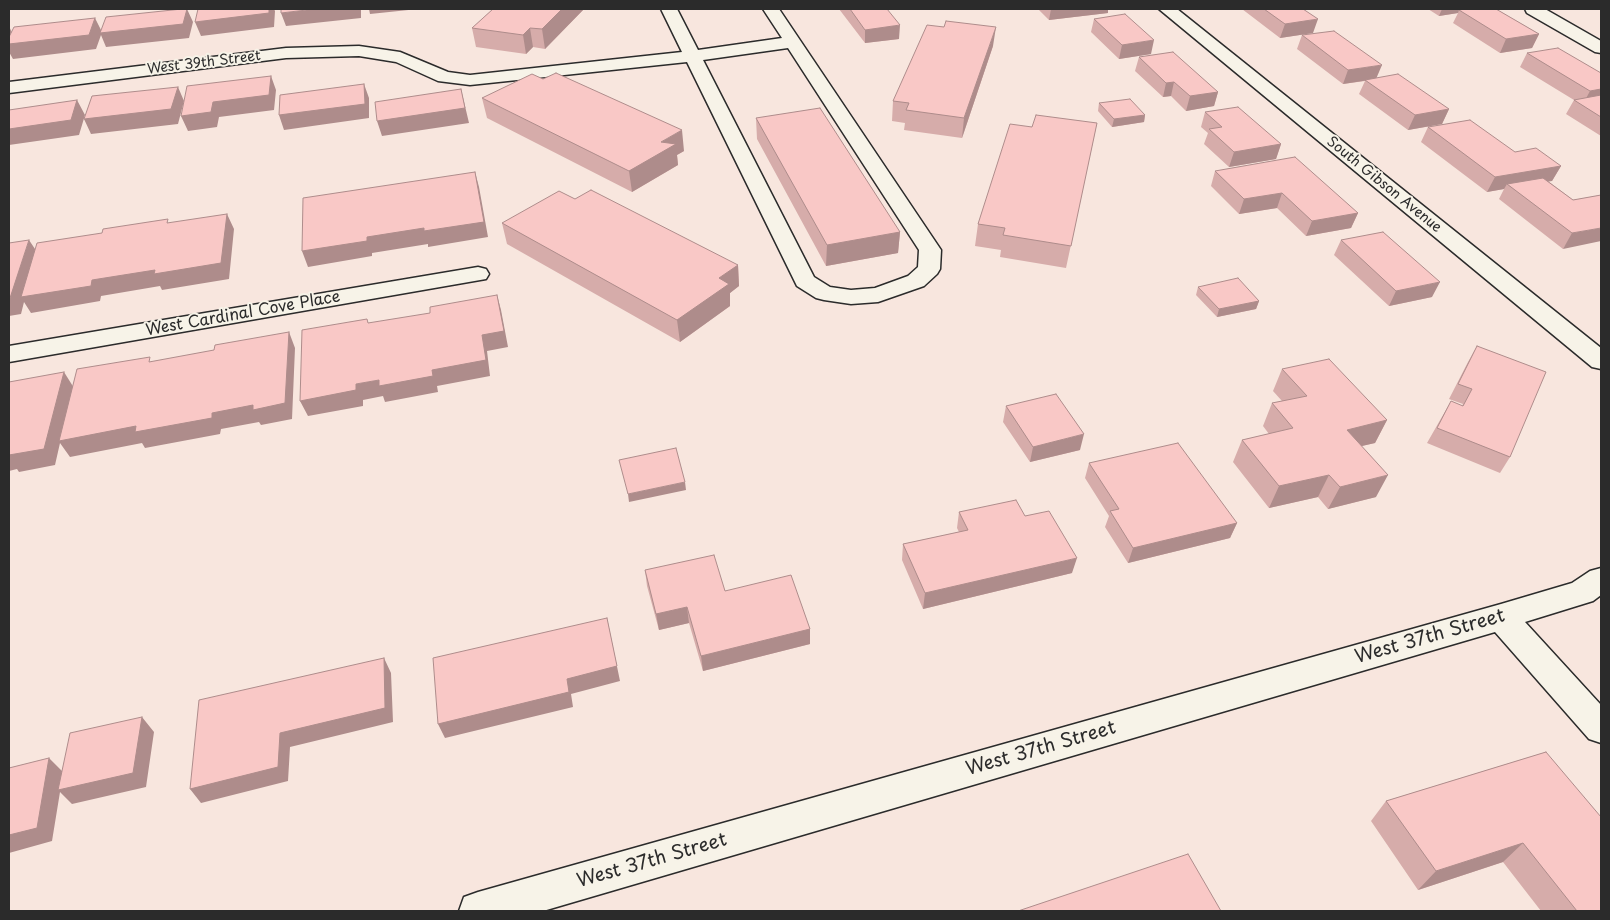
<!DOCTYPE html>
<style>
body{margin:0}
#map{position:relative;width:1610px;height:920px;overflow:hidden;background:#f8e6de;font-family:"Playpen Sans",sans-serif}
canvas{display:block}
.frame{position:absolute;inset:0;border:10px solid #2b2b2b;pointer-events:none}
</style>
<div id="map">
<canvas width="1610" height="920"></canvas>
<div class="frame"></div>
</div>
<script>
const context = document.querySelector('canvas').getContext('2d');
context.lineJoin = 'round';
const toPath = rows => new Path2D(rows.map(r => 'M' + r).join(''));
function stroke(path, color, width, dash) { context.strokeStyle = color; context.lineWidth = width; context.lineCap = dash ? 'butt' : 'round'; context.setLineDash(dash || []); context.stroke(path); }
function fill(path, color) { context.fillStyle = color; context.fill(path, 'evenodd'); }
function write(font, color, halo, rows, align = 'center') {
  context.font = font + ' "Playpen Sans",sans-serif'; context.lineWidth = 4; context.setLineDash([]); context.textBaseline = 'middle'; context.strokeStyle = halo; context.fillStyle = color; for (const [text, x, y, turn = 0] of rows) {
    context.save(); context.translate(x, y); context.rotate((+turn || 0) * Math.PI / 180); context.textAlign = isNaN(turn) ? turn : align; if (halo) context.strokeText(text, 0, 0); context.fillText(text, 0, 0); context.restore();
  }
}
const minor = toPath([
 [661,9,677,9,698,50,782,38,763,9,779,9,941,250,940,269,937,274,924,286,878,302,851,304,824,300,816,298,797,286,687,62,470,85,438,81,396,62,359,56,286,58,9,93,9,82,286,48,359,46,400,52,448,72,470,75,682,52,661,9],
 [788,48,919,250,918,267,908,276,875,288,851,290,830,287,814,277,703,60,788,48],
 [1159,9,1177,9,1601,348,1601,369,1592,367,1159,9],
 [1525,9,1545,9,1601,41,1601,53,1595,52,1527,13,1525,9],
 [478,267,486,269,489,274,486,279,9,362,9,346,478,267],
 [1601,568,1601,595,1593,601,1525,622,1601,705,1601,743,1589,739,1495,632,543,911,459,911,464,897,478,892,1501,604,1572,583,1590,571,1601,568]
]);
stroke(minor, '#2b2b2b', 3);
fill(minor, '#f7f3e8');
fill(toPath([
 [493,9,584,9,545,49,533,47,526,54,476,47,472,28],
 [839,9,887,9,899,39,865,43],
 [1038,9,1108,9,1108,13,1049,20],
 [1242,9,1303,9,1313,33,1280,38],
 [1428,9,1496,9,1539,34,1532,48,1500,53,1453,23,1458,13,1439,16],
 [1094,19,1151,54,1119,59,1091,32],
 [1302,35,1377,78,1449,109,1442,124,1408,130,1359,94,1365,81,1343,84,1297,49],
 [993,46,962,138,904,130,905,123,892,121,893,101],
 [1527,53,1601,73,1601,136,1566,114,1574,100,1520,67],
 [1139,57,1218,92,1214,106,1186,111,1171,96,1163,97,1135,71],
 [482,98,684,151,677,155,678,165,632,192,487,118],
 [1099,103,1145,115,1144,122,1112,127,1098,111],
 [1205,112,1281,144,1276,159,1229,167,1204,144,1208,133,1201,127],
 [756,118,900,232,898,253,826,266,757,139],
 [1097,123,1066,268,1000,257,1001,250,975,246,978,224,1032,127],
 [1428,127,1561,166,1552,181,1548,181,1573,200,1601,195,1563,249,1499,199,1504,189,1487,192,1421,142],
 [1215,171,1358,213,1351,228,1306,236,1277,208,1239,214,1211,186],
 [575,199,738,265,739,286,730,293,730,306,680,342,507,244,502,223],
 [1341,240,1432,297,1389,306,1334,255],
 [1198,287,1259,301,1256,309,1217,317,1196,295],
 [1477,346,1510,457,1500,473,1427,443,1451,401,1462,406,1463,404,1449,399,1468,362],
 [1282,369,1387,420,1375,443,1361,446,1376,497,1328,509,1318,497,1269,508,1233,462,1242,440,1269,434,1263,426,1272,403,1282,401,1273,391],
 [1006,406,1080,450,1030,462,1003,422],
 [1089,463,1237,523,1230,538,1128,563,1105,527,1109,516,1085,478],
 [959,512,1025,516,1072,573,923,609,902,560,903,544,959,532,957,528],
 [645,570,725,591,810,629,810,644,703,671,689,623,659,630,647,586],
 [1546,752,1601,911,1541,911,1503,862,1418,890,1371,821,1386,801]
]), '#d6acaa');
fill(toPath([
 [187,9,193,22,189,38,106,47,101,35,96,49,13,59,9,52,9,26,13,35,95,18,102,32],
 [269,9,274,9,275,11,274,27,201,36,195,22],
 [315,9,361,9,361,18,286,26,281,13],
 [369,9,418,9,370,14],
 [562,9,584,9,545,49,542,29],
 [1051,9,1108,9,1108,13,1049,20],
 [1442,9,1470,9,1459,10,1458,13,1439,16],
 [1318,19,1313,33,1280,38,1285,24],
 [900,25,899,39,865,43,865,30],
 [996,27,993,46,962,138,964,118],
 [530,28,533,47,526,54,523,35],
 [1539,34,1532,48,1500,53,1506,39],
 [1154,40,1151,54,1119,59,1122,45],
 [1382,65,1376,79,1343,84,1348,70],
 [271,76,276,90,274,110,219,117,217,127,188,131,181,116,213,102],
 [1174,82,1171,96,1163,97,1166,83],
 [364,84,369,98,369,118,284,130,279,115],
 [178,87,184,101,178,124,91,134,84,119],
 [461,89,469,123,382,136,377,121],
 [1601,89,1601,102,1582,106,1590,91],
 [1218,92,1214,106,1186,111,1190,96],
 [77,100,85,115,79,135,9,145,9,129],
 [1449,109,1442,124,1408,130,1415,115],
 [1145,115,1144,122,1112,127,1114,119],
 [682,130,684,151,677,155,678,165,632,192,629,171,661,142],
 [1281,144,1276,159,1229,167,1234,152],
 [1561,166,1552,181,1512,188,1507,184,1504,189,1487,192,1495,177],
 [475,172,479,187,488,237,428,247,428,244,372,253,372,256,308,267,302,251],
 [1282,193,1277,208,1239,214,1244,199],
 [1358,213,1351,228,1306,236,1312,221],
 [227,214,234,229,229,279,162,290,160,286,101,296,100,301,31,313,24,302,21,314,9,316,9,298,29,240,39,255,92,280],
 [1601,228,1601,241,1563,249,1572,233],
 [900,232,898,253,826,266,827,245],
 [738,265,739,286,730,293,730,306,680,342,677,320,719,278],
 [1440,282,1432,297,1389,306,1396,291],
 [497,295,501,310,508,347,487,351,490,376,437,386,438,392,385,402,383,396,363,400,363,406,308,416,300,401,356,384,432,370,482,335],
 [1259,301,1256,309,1217,317,1219,309],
 [289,332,295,348,292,419,261,425,259,422,221,429,220,434,145,448,142,443,70,457,60,443,55,465,19,472,17,469,9,471,9,454,64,372,74,388,136,426,212,413],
 [1387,420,1375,443,1336,452,1347,430],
 [1084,434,1080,450,1030,462,1033,447],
 [1329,475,1318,497,1269,508,1279,486],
 [1388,475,1376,497,1328,509,1340,487],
 [685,482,686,490,629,502,628,494],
 [1237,523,1230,538,1128,563,1133,548],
 [1077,558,1072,573,923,609,925,593],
 [687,607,689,623,659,630,656,614],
 [607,618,620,681,571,694,573,707,445,738,438,724],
 [810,629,810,644,703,671,701,656],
 [384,658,391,673,393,722,290,747,288,781,201,803,190,789,280,733],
 [142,717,154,732,146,787,72,804,60,792,52,841,9,853,9,835,49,758,63,772],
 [1523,843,1503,862,1418,890,1436,871]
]), '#ae8c8b');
const building = toPath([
 [182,9,187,9,183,24,100,33,106,17,182,9],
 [198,9,269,9,269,13,195,22,198,9],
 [281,9,315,9,281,13,281,9],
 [493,9,562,9,542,29,530,28,523,35,472,28,493,9],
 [850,9,887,9,900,25,865,30,850,9],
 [1264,9,1303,9,1318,19,1285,24,1264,9],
 [1466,9,1496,9,1539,34,1506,39,1459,10,1466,9],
 [1125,14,1154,40,1122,45,1094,19,1125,14],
 [95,18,89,35,9,44,9,37,14,27,95,18],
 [946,21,996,27,964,118,906,110,909,103,893,101,927,25,944,27,946,21],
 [1334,31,1382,65,1348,70,1302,35,1334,31],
 [1558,48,1601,73,1601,89,1590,91,1527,53,1558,48],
 [1173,52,1218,92,1190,96,1174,82,1166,83,1139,57,1173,52],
 [556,73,682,130,661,142,676,144,629,171,482,98,532,74,543,79,556,73],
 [1398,74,1449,109,1415,115,1365,80,1398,74],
 [271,76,269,95,213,102,211,112,181,116,187,86,271,76],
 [364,84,365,104,279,115,280,95,364,84],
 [178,87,171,109,84,119,92,96,178,87],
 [461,89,465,108,377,121,375,102,461,89],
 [1601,95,1601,117,1574,100,1601,95],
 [1130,99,1145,115,1114,119,1099,103,1130,99],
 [77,100,71,120,9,129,9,110,77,100],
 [1238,107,1281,144,1234,152,1209,129,1222,127,1205,112,1238,107],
 [820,108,900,232,827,245,756,118,820,108],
 [1036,115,1097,123,1071,246,1003,235,1005,228,978,224,1010,124,1032,127,1036,115],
 [1470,120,1515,152,1536,148,1561,166,1495,177,1428,127,1470,120],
 [1295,157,1358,213,1312,221,1282,193,1244,199,1215,171,1295,157],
 [475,172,484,222,424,231,424,228,367,237,367,241,302,251,303,198,475,172],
 [1543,178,1573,200,1601,195,1601,228,1572,233,1507,184,1543,178],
 [591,190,738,265,719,278,729,284,677,320,502,223,559,191,575,199,591,190],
 [227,214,221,263,154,274,155,270,92,280,91,286,21,297,37,243,102,233,103,229,168,219,167,223,227,214],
 [1383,232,1440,282,1396,291,1341,240,1383,232],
 [29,240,10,298,9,298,9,243,29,240],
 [1238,278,1259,301,1219,309,1198,287,1238,278],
 [497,295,504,331,482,335,486,360,432,370,433,376,379,386,379,380,356,384,356,390,300,401,302,330,367,319,368,323,430,313,430,307,497,295],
 [289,332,285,403,253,410,253,405,212,413,212,418,135,432,136,426,59,441,77,369,150,357,149,362,214,350,215,345,289,332],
 [1477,346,1546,372,1510,457,1437,428,1451,401,1463,406,1472,389,1458,384,1477,346],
 [1329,359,1387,420,1347,430,1388,475,1340,487,1329,475,1279,486,1242,440,1293,428,1272,403,1307,396,1282,369,1329,359],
 [64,372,44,449,9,455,9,382,64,372],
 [1056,394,1084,434,1033,447,1006,406,1056,394],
 [1178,443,1237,523,1133,548,1110,511,1119,509,1089,463,1178,443],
 [676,448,685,482,628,494,619,460,676,448],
 [1016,500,1025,516,1049,511,1077,558,925,593,903,544,968,530,959,512,1016,500],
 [714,555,725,591,791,575,810,629,701,656,687,607,656,614,645,570,714,555],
 [607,618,617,666,567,679,569,692,438,724,433,658,607,618],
 [384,658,385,708,280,733,278,767,190,789,199,700,384,658],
 [142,717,133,773,58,790,70,733,142,717],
 [1546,752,1601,817,1601,911,1577,911,1523,843,1436,871,1386,801,1546,752],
 [49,758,37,828,9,835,9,768,49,758],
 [1188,854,1221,911,1018,911,1188,854]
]);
fill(building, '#f9c8c6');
stroke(building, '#ae8c8b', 1);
write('14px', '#2b2b2b', '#f7f3e8', [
 ["West 39th Street",204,63,-7],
 ["South Gibson Avenue",1384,185,39]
]);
write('16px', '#2b2b2b', '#f7f3e8', [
 ["West Cardinal Cove Place",243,314,-10]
]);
write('19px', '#2b2b2b', '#f7f3e8', [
 ["West 37th Street",1430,637,-16],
 ["West 37th Street",1041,749,-16],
 ["West 37th Street",652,861,-16]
]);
</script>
